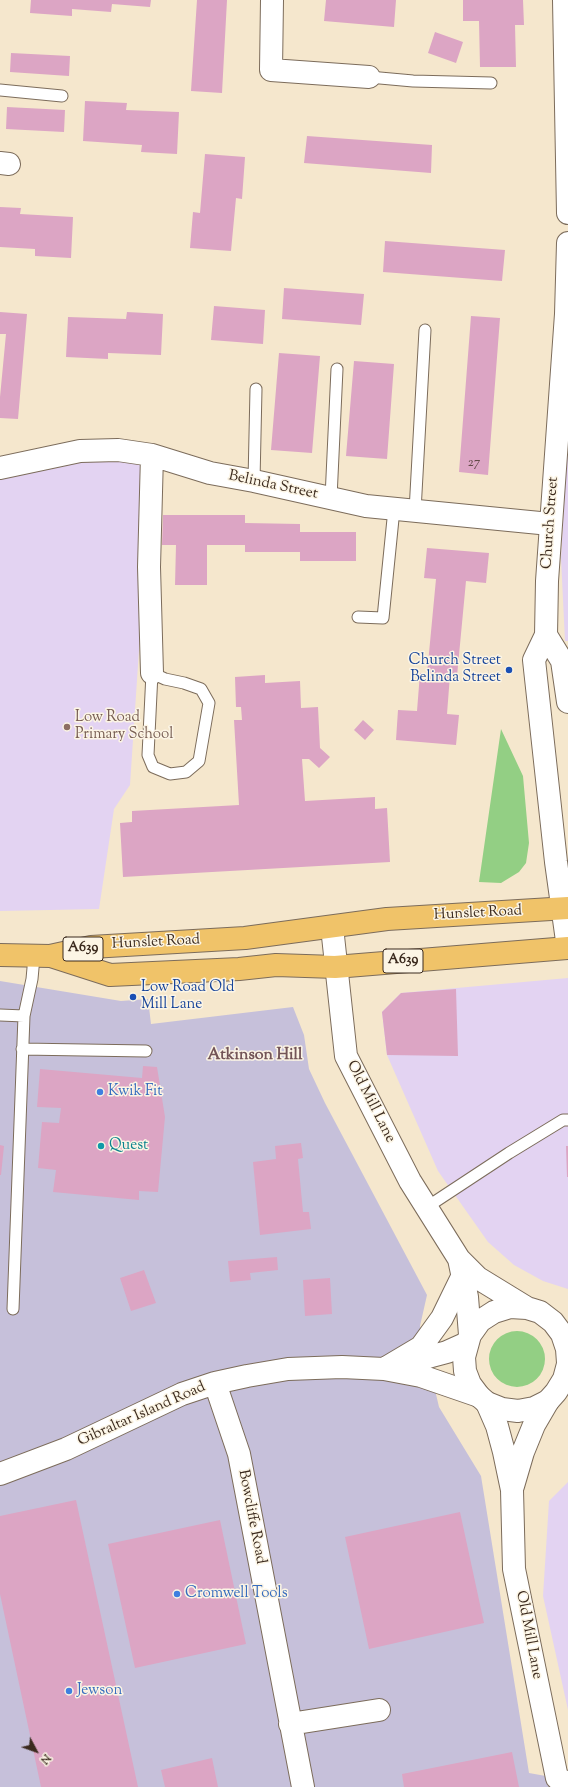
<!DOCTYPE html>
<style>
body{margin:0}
#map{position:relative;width:568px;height:1787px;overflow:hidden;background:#f5e7cd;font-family:"Sorts Mill Goudy",serif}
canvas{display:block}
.north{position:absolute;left:16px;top:1731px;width:40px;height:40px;-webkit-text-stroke:3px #fcf5e5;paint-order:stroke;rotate:131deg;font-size:11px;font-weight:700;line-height:16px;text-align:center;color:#3b2a1e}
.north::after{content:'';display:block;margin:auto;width:14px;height:18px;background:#3b2a1e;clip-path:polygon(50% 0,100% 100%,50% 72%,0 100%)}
</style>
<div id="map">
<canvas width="568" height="1787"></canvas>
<div class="north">N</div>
</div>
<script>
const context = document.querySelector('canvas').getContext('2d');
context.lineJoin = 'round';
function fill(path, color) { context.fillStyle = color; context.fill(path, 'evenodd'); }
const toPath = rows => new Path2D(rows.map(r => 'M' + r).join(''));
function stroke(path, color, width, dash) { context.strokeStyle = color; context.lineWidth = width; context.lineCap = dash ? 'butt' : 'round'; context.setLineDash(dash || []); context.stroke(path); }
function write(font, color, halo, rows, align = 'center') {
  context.font = font + ' "Sorts Mill Goudy",serif'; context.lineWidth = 3; context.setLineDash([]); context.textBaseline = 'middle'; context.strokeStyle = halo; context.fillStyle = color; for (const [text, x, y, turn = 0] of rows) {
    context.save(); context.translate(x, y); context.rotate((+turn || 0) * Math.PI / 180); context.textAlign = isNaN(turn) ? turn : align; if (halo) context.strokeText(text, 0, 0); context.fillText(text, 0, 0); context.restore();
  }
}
fill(toPath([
 [568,436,568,641,565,641,561,558],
 [152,455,130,785,114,809,99,909,0,911,0,468],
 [568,978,568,1289,543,1281,514,1265,488,1242,438,1171,387,1055,382,1012,401,993],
 [568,1482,568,1710,543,1596,549,1501]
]), '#e3d3f2');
fill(toPath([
 [0,981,121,1001,148,999,151,1024,293,1007,304,1035,309,1069,325,1103,427,1295,420,1326,439,1407,481,1476,529,1773,557,1778,561,1787,0,1787]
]), '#c6c0da');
fill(toPath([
 [501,729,523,776,529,843,526,863,519,872,501,883,479,882],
 '489 1359a28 28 0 1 1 56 0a28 28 0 1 1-56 0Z'
]), '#93cf84');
fill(toPath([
 [31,0,151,0,150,7,112,4,111,12,72,9,72,16,30,13],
 [197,0,227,0,222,93,191,91],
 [326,0,396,0,394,27,324,21],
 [463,0,523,0,524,25,515,25,516,67,480,67,479,21,463,21],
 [435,32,463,42,456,63,428,53],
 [11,53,70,56,69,76,10,72],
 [85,101,127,103,126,110,179,112,177,154,141,152,142,145,83,141],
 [7,107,65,110,64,132,6,129],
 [307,136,432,145,431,173,304,163],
 [205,154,245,157,242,199,236,198,231,251,190,248,193,212,200,213],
 [0,207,21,208,20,214,73,217,71,258,35,256,35,249,0,247],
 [385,241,505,250,502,281,383,272],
 [284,288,364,294,361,325,282,319],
 [214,306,265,310,263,344,211,340],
 [0,312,27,314,18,419,0,418,0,397,6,334,0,334],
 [127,312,163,314,161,355,108,353,108,359,66,357,68,317,126,319],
 [471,316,500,318,488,475,459,472],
 [279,353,320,356,312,453,271,450],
 [354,361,394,364,387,459,346,456],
 [163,515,245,515,245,523,300,524,300,532,356,532,356,561,300,561,300,552,245,552,245,545,207,545,207,585,175,585,176,545,162,545],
 [427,548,489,553,486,583,466,581,457,676,450,675,447,714,459,715,456,745,396,740,398,710,417,711,420,673,427,674,436,579,424,578],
 [265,675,265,683,300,681,301,708,318,707,320,748,330,757,319,768,309,759,302,759,305,801,375,797,375,809,387,808,390,862,123,877,120,823,132,822,132,811,239,805,234,720,242,720,241,707,236,707,235,677],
 [363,720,374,730,365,740,354,730],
 [456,989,458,1056,387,1055,382,1012,401,993],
 [143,1066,157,1067,165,1117,158,1192,139,1191,139,1200,53,1192,56,1170,38,1168,42,1122,59,1123,61,1108,37,1107,40,1069,142,1078],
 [301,1143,303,1158,298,1159,303,1212,309,1212,311,1229,260,1235,253,1162,276,1159,275,1146],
 [0,1145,4,1146,1,1175,0,1175],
 [566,1146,568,1146,568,1177,567,1177],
 [277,1257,278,1270,250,1273,251,1280,230,1282,228,1261],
 [144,1270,156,1303,131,1311,120,1278],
 [330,1278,332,1314,305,1316,303,1280],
 [76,1500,138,1787,41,1787,0,1594,0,1516],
 [460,1512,484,1623,369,1649,345,1537],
 [220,1520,246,1644,135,1668,108,1544],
 [512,1752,519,1787,404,1787,402,1774],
 [212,1758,218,1787,165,1787,161,1770]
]), '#dca5c4');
const service = toPath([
 [369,77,413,81,491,83],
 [0,90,62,96],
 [254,481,256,389],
 [331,498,337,369],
 [415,511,425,330],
 [358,617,383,618,394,509],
 [152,673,165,679,184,683,201,689,209,703,199,761,186,772,170,774,153,767,148,755,152,673],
 [0,1015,24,1016],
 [22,1049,146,1051],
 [427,1207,509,1153,563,1120,568,1120],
 [13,1309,24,1016,32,979,34,957]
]);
const minor = toPath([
 [272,0,271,70,369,77],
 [0,163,9,164],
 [152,455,149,567,152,673],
 [0,468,80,451,118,450,152,455,210,473,254,481,366,506,550,524],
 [406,1363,447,1352,467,1343],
 [384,1369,421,1347,442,1318,462,1277],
 [215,1383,239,1454,303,1787],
 [487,1403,497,1426,504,1452,512,1490,514,1569,557,1778,568,1783],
 [0,1474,66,1449,182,1394,215,1383,247,1376,288,1369,342,1367,384,1369,421,1376,479,1396],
 [513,1486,523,1452,534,1425,548,1401],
 [290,1724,379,1710]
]);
const tertiary = toPath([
 [564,0,568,213],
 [546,635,562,661,568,702],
 [332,927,346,1056,410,1181,459,1259,478,1278,527,1308],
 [568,948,556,862,534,660,546,635,547,581,566,314,568,243],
 [459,1259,467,1297,470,1335],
 [568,1363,567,1349,562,1334,553,1322,540,1312,527,1308,510,1307,494,1312,480,1321,470,1335,464,1357,465,1371,470,1384,479,1396,487,1403,502,1409,518,1411,534,1408,548,1401,556,1392,564,1379,568,1364]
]);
const primary = toPath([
 [0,955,50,956,91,947,245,938,387,919,568,908],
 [51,956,110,975,239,969,276,965,335,967,568,948]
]);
stroke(service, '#7c6c5b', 13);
stroke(minor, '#7c6c5b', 24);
stroke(tertiary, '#7c6c5b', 24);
stroke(primary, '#7c6c5b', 24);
stroke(service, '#fff', 11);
stroke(minor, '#fff', 22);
stroke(tertiary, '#fff', 22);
stroke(primary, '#f0c369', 22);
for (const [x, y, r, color] of [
 [509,670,4,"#1a4fb4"],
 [67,727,4,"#8d6e63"],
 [133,997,4,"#1a4fb4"],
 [100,1092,4,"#3f7fe0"],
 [101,1146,4,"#0f9aa8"],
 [177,1594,4,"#3f7fe0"],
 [69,1691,4,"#3f7fe0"]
]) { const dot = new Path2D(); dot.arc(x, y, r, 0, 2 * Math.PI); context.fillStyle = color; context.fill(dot); stroke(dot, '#fcf5e5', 1.5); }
write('13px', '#634948', null, [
 ["27",474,464]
]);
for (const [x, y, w] of [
 [83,949,40],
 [403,961,40]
]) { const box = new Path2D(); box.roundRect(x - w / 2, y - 12, w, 24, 3); context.fillStyle = '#fcf5e5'; context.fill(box); stroke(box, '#3b2a1e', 1); }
write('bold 14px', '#3b2a1e', null, [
 ["A639",83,949],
 ["A639",403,961]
]);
write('15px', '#3b2a1e', '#fcf5e5', [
 ["Belinda Street",273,486,12],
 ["Church Street",551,523,-86],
 ["Hunslet Road",478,914,-3],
 ["Hunslet Road",156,943,-3],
 ["Old Mill Lane",370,1102,63],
 ["Gibraltar Island Road",142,1415,-24],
 ["Bowcliffe Road",251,1517,79],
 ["Old Mill Lane",528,1635,79]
]);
write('15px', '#164399', '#fcf5e5', [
 ["Church Street",501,661],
 ["Belinda Street",501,678],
 ["Low Road Old",141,988,"left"],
 ["Mill Lane",141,1005,"left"]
], 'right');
write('15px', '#785e54', '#fcf5e5', [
 ["Low Road",75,718],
 ["Primary School",75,735]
], 'left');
write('15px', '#366cbe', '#fcf5e5', [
 ["Kwik Fit",108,1092],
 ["Cromwell Tools",185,1594],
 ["Jewson",77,1691]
], 'left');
write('15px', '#0d838f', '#fcf5e5', [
 ["Quest",109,1146]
], 'left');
write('bold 16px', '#735558', '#fcf5e5', [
 ["Atkinson Hill",255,1056]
]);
</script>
